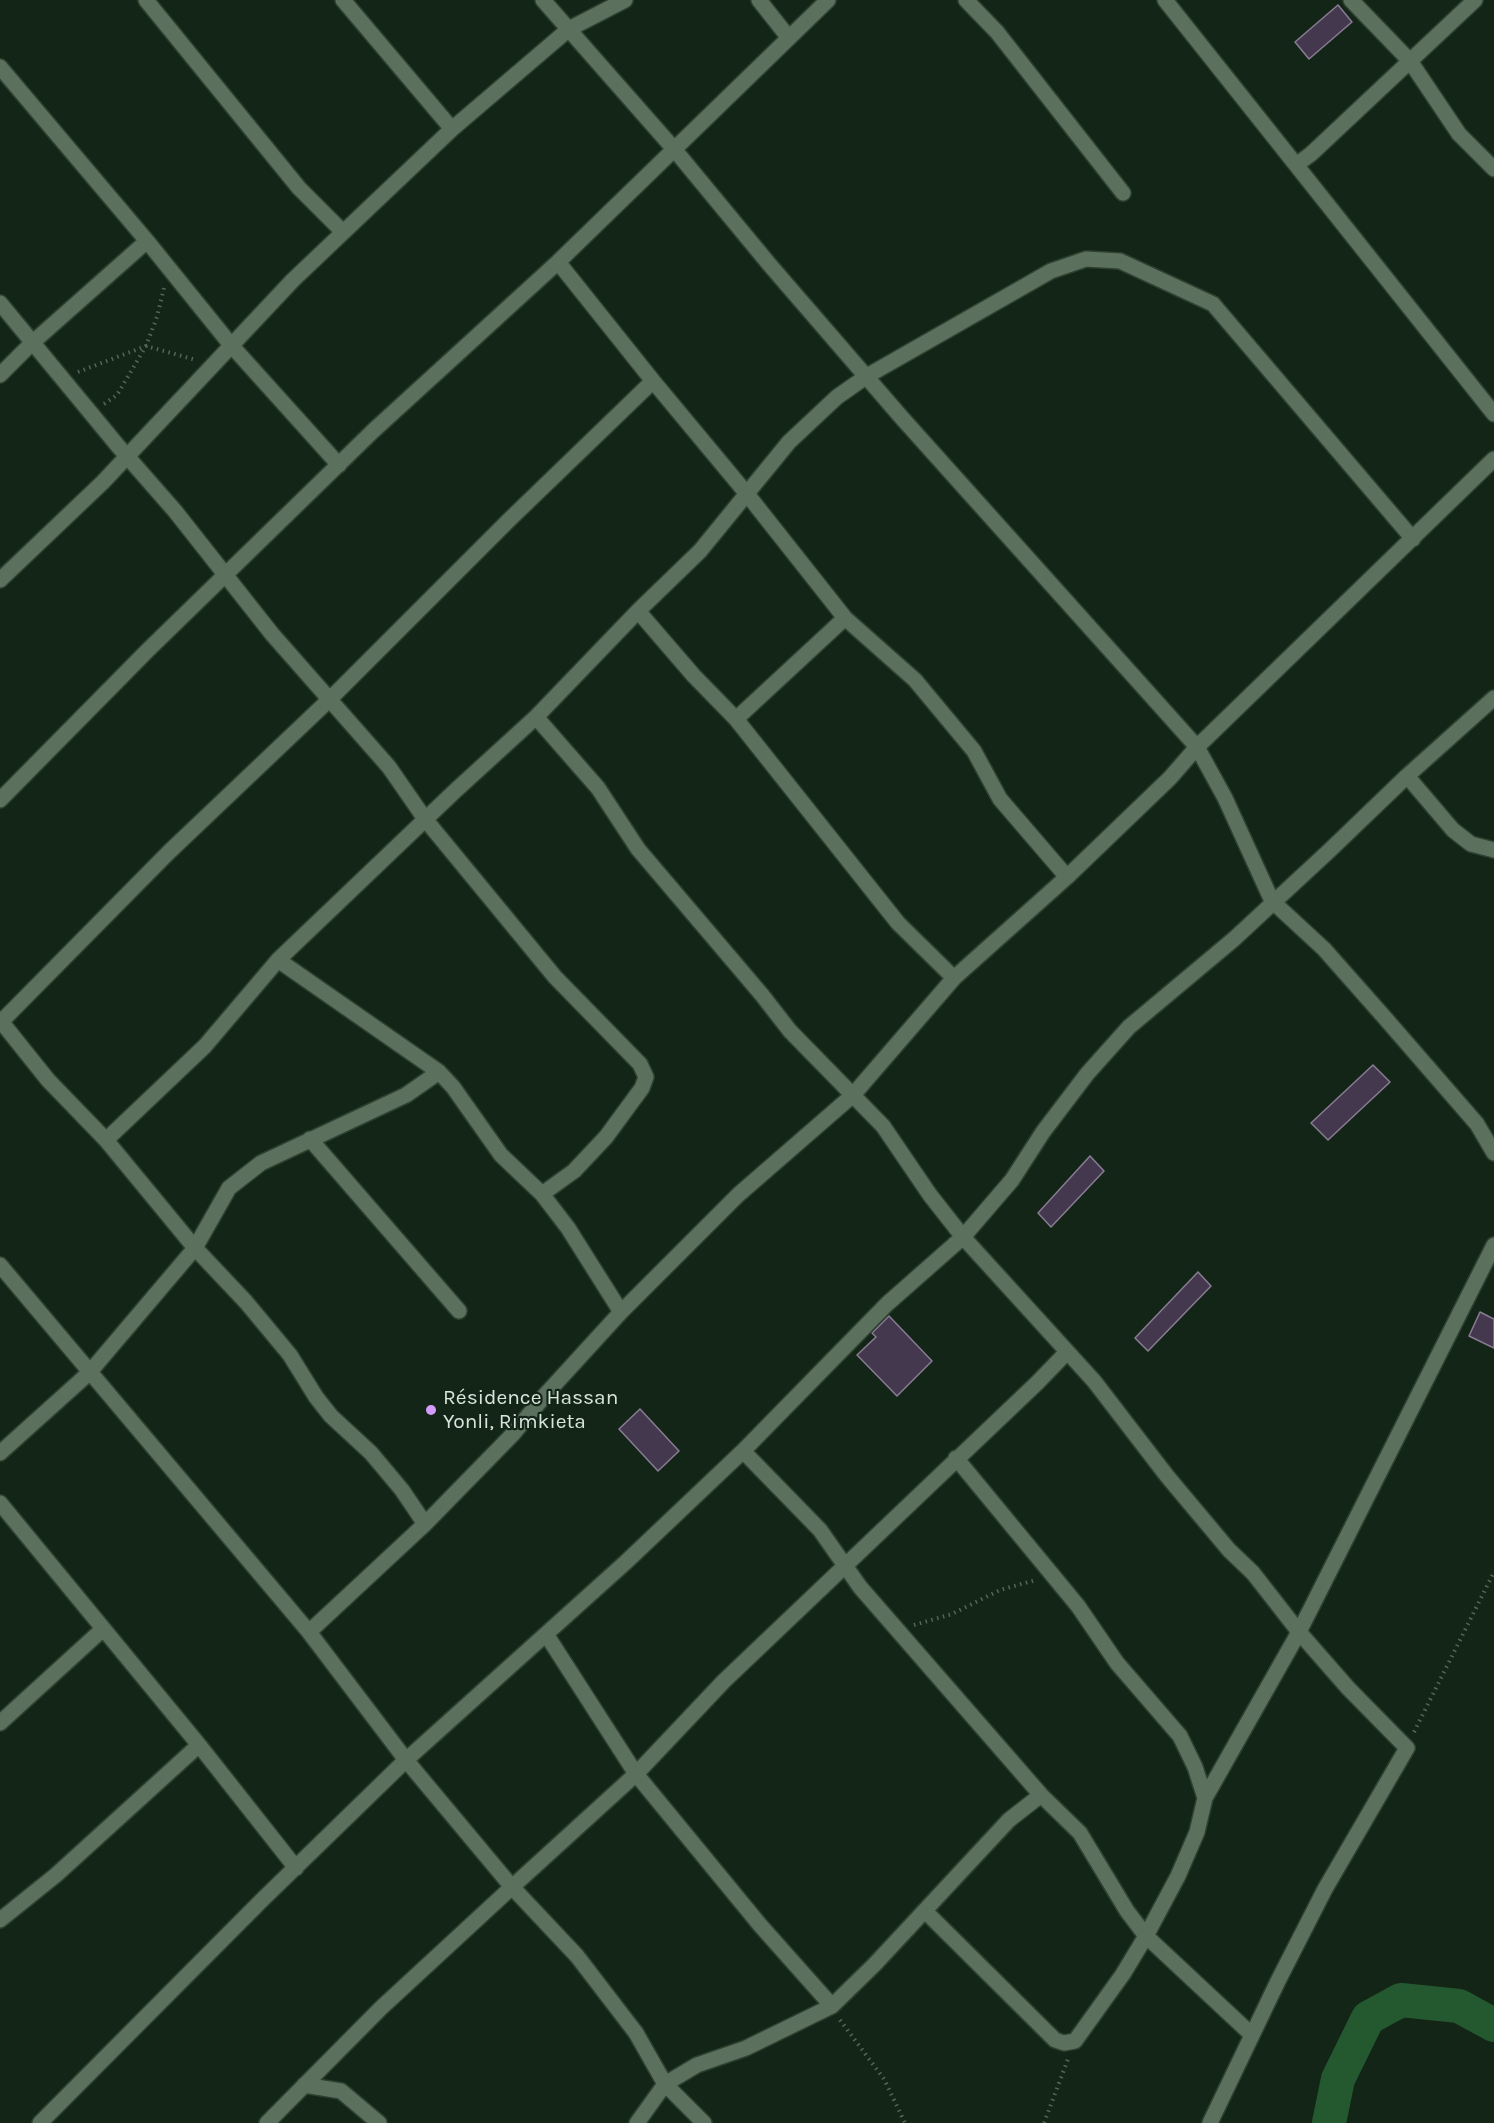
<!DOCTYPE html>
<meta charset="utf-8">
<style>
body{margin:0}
canvas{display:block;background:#132516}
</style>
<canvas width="1494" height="2123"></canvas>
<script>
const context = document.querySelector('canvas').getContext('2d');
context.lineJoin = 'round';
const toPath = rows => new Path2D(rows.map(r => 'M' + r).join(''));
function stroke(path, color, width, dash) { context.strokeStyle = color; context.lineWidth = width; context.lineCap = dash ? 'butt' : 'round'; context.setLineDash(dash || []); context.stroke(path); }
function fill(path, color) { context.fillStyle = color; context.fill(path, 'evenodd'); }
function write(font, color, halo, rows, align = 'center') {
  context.font = font + ' Karla,sans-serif'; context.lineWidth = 4.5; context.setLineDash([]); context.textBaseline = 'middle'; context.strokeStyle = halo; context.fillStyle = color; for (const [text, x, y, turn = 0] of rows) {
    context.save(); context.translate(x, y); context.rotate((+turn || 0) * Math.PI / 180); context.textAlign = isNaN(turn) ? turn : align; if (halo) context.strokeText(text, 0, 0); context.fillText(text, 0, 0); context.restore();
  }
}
stroke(toPath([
 [1329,2123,1338,2079,1368,2018,1401,2000,1459,2006,1494,2025]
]), '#245930', 34);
const building = toPath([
 [1338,5,1352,22,1309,59,1295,42,1338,5],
 [1373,1065,1390,1082,1328,1140,1311,1123,1373,1065],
 [1090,1156,1104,1171,1051,1227,1038,1213,1090,1156],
 [1198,1272,1211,1286,1148,1351,1135,1338,1198,1272],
 [1480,1312,1494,1319,1494,1348,1469,1336,1480,1312],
 [889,1316,932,1361,897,1396,857,1355,876,1337,872,1333,889,1316],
 [640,1409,679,1451,658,1471,619,1429,640,1409]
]);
fill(building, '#43384d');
stroke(building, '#897c94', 1.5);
const minor = toPath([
 [146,0,299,188,342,231],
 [343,0,452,129],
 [543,0,674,149,769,264,902,418,1197,747,1225,798,1272,901,1324,949,1385,1018,1477,1124,1494,1153],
 [759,0,789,38],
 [966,0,997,32,1123,193],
 [1165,0,1494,414],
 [1351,0,1410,61,1459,134,1494,169],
 [0,67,147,241,231,345,339,465],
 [1296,165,1311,154,1475,0],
 [558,262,653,381,747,494,845,618,915,680,974,751,1000,799,1067,877],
 [0,303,118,446,175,511,272,634,389,767,425,819,555,977,640,1064,646,1077,642,1088,606,1137,574,1171,542,1194],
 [0,375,32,343,147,241],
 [0,580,103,482,293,280,452,129,569,29,625,0],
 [638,611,694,676,736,719,898,923,954,978],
 [536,717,598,788,638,849,762,995,790,1031,883,1126,930,1195,963,1237,1094,1381,1167,1476,1229,1550,1253,1573,1299,1632,1348,1688,1407,1748,1325,1889,1278,1981,1210,2123],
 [736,719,845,618],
 [1407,776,1453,830,1471,844,1494,850],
 [0,800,148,650,373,431,558,262,828,0],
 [278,960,439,1072,453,1087,501,1155,542,1194,568,1228,621,1312],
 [0,1020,48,1080,106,1140,195,1248,246,1302,290,1355,316,1397,331,1416,371,1453,402,1490,425,1524],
 [1,1022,169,852,330,699,509,520,653,381],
 [310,1139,459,1311],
 [106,1140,205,1046,278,960,455,791,536,717,638,611,700,551,789,442,837,397,867,376,1051,271,1086,259,1120,261,1213,304,1413,539],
 [0,1265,309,1632,406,1760,512,1887,381,2008,267,2123],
 [743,1451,820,1530,860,1587,1041,1795,1080,1833,1127,1911,1146,1936,1252,2035],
 [0,1453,89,1373,195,1248,229,1188,261,1163,406,1095,439,1072],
 [0,1503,199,1745,296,1868],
 [309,1632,425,1524,513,1434,546,1394,621,1312,738,1195,853,1095,954,978,1067,877,1170,778,1197,747,1494,459],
 [546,1634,636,1774,760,1925,832,2006],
 [0,1723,103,1629],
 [1205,1798,1299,1632,1494,1245],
 [925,1911,1055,2040,1064,2043,1075,2041,1123,1974,1146,1936,1178,1876,1197,1832,1205,1798,1195,1767,1180,1736,1117,1663,1078,1606,956,1458],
 [0,1920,56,1875,199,1745],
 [304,2085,341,2091,379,2123],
 [40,2123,262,1900,406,1760,626,1562,743,1451,887,1304,963,1237,1012,1180,1043,1132,1087,1074,1129,1027,1234,939,1330,850,1407,776,1494,698],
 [637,2123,665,2084,697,2065,746,2048,832,2006,875,1964,1009,1820,1041,1795],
 [704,2123,665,2084,636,2033,577,1956,512,1887,636,1774,724,1681,1037,1383,1067,1352]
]);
stroke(minor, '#2f4031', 18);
stroke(toPath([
 [78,372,146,346,196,360],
 [104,404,117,395,146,346,157,317,164,288],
 [914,1625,952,1614,1000,1590,1036,1580],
 [1414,1732,1494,1572],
 [840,2020,884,2079,905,2123],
 [1044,2123,1068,2059]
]), '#556557', 4, [1.5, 4.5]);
stroke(minor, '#5b715e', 15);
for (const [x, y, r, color] of [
 [431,1410,6,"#d39cfc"]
]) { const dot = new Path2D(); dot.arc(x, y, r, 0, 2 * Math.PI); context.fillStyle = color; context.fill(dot); stroke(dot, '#132516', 2); }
write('21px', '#d9e5da', '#132516', [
 ["Résidence Hassan",443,1398],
 ["Yonli, Rimkieta",443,1422]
], 'left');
</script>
